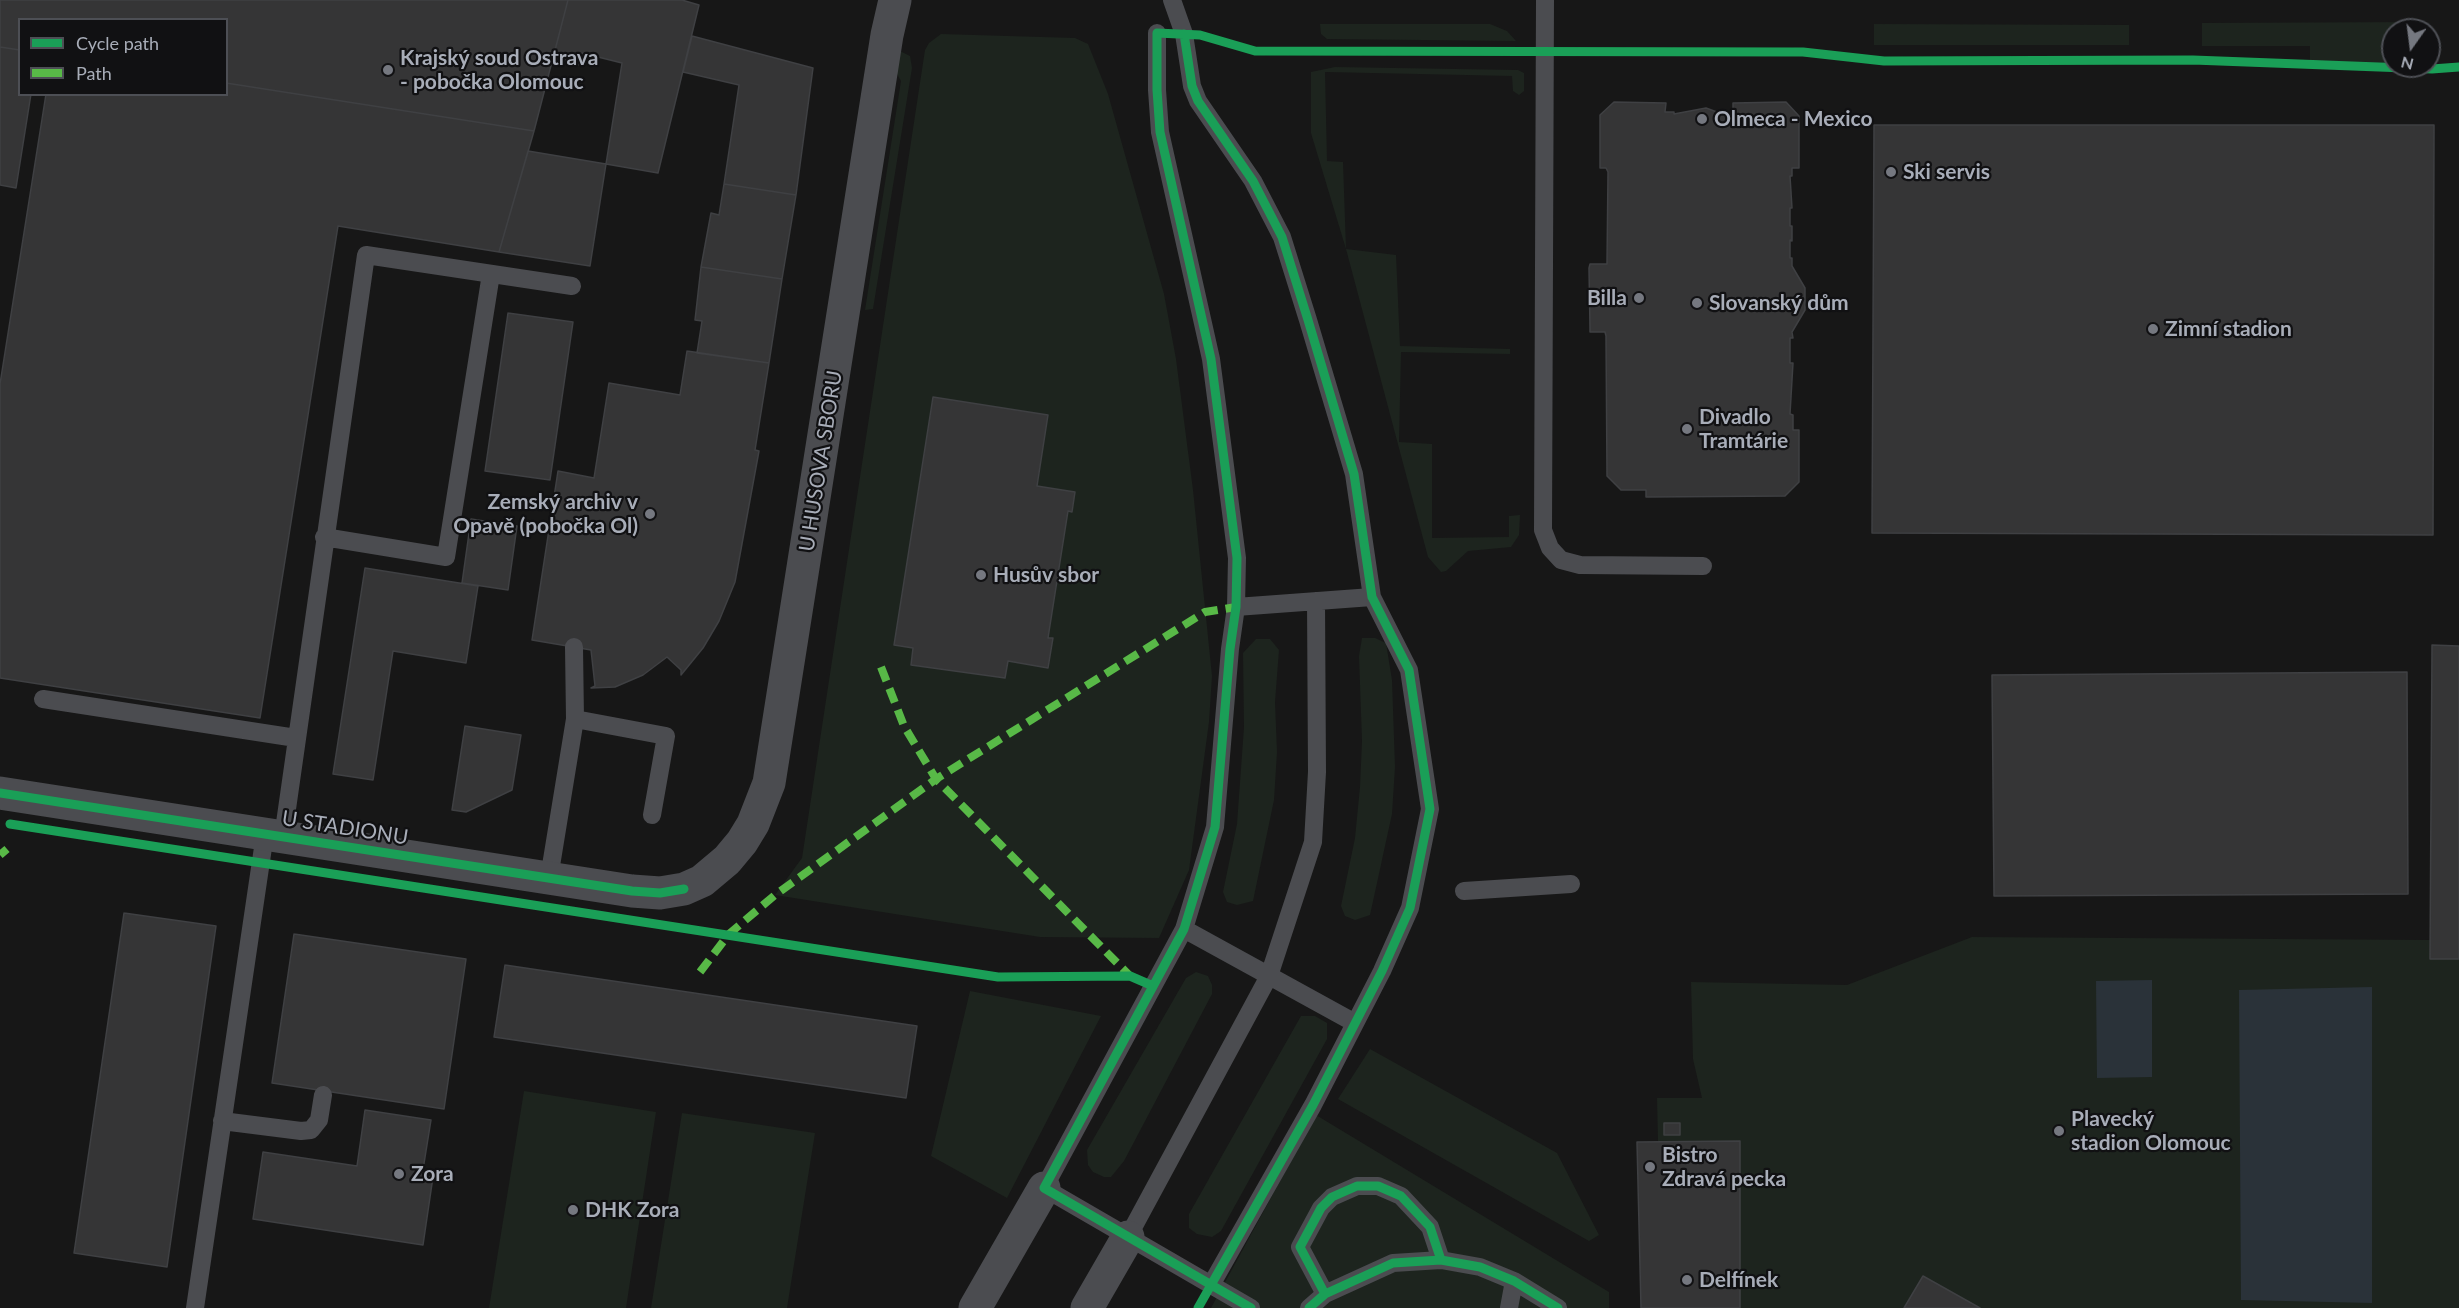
<!DOCTYPE html>
<meta charset="utf-8">
<style>
body{margin:0}
#map{position:relative;width:2459px;height:1308px;overflow:hidden;background:#171717;font-family:Lato,sans-serif}
canvas{display:block}
.legend{position:absolute;left:18px;top:18px;width:210px;height:78px;box-sizing:border-box;background:#111113;border:2px solid #4d4f55;margin:0;padding:8px 10px;list-style:none;font-size:18px;color:#a8adb8}
.legend li{display:flex;align-items:center;gap:12px;height:30px}
.legend b{width:30px;border:2px solid #4d4f55}
.north{position:absolute;left:2381px;top:18px;width:60px;height:60px;box-sizing:border-box;background:#111113;border:2px solid #4d4f55;border-radius:50%;rotate:194deg;font-size:16px;font-weight:700;line-height:24px;text-align:center;color:#a8adb8}
.north::after{content:'';display:block;margin:auto;width:21px;height:27px;background:#757880;clip-path:polygon(50% 0,100% 100%,50% 72%,0 100%)}
</style>
<div id="map">
<canvas width="2459" height="1308"></canvas>
<ul class="legend">
<li><b style="height:8px;background:#1a9f57"></b>Cycle path</li>
<li><b style="height:8px;background:#58b947"></b>Path</li>
</ul>
<div class="north">N</div>
</div>
<script>
const context = document.querySelector('canvas').getContext('2d');
context.lineJoin = 'round';
function fill(path, color) { context.fillStyle = color; context.fill(path, 'evenodd'); }
const toPath = rows => new Path2D(rows.map(r => 'M' + r).join(''));
function stroke(path, color, width, dash) { context.strokeStyle = color; context.lineWidth = width; context.lineCap = dash ? 'butt' : 'round'; context.setLineDash(dash || []); context.stroke(path); }
function write(font, color, halo, rows, align = 'center') {
  context.font = font + ' Lato,sans-serif'; context.lineWidth = 4.5; context.setLineDash([]); context.textBaseline = 'middle'; context.strokeStyle = halo; context.fillStyle = color; for (const [text, x, y, turn = 0] of rows) {
    context.save(); context.translate(x, y); context.rotate((+turn || 0) * Math.PI / 180); context.textAlign = isNaN(turn) ? turn : align; if (halo) context.strokeText(text, 0, 0); context.fillText(text, 0, 0); context.restore();
  }
}
fill(toPath([
 [2416,22,2416,30,2393,30,2393,63,2310,63,2310,46,2202,46,2202,23],
 [1320,24,1490,24,1507,31,1516,41,1327,39,1321,34],
 [1874,24,2129,25,2129,45,1874,45],
 [941,34,1075,38,1088,44,1108,94,1164,294,1176,359,1193,490,1212,676,1209,722,1189,870,1159,938,1040,937,775,895,802,858,925,50,929,43],
 [933,397,1048,415,1037,486,1075,492,1072,512,1068,511,1048,638,1052,638,1048,667,1008,661,1005,678,911,665,913,648,894,645],
 [898,50,910,56,912,68,873,309,865,310,901,81,896,72],
 [1335,67,1518,70,1524,73,1524,91,1519,95,1513,91,1512,76,1325,72,1327,161,1343,162,1346,249,1396,255,1400,346,1510,349,1510,354,1401,352,1399,442,1432,444,1432,538,1509,537,1509,516,1520,515,1519,535,1511,547,1468,551,1446,571,1441,572,1428,557,1346,249,1311,133,1311,72],
 [1362,638,1375,638,1386,643,1392,680,1395,767,1392,814,1370,915,1355,920,1345,916,1341,906,1355,838,1360,787,1362,741,1359,656],
 [1256,639,1270,639,1279,650,1275,702,1277,752,1274,800,1253,901,1237,905,1227,902,1223,892,1237,824,1244,727,1243,653],
 [1972,937,2430,940,2459,959,2459,1308,1641,1308,1637,1142,1658,1141,1657,1098,1702,1098,1693,1059,1691,982,1847,985],
 [1196,972,1208,976,1212,985,1212,994,1124,1161,1111,1177,1104,1177,1093,1172,1088,1165,1087,1150,1186,978],
 [970,991,1101,1016,1007,1198,931,1156],
 [1301,1016,1315,1016,1327,1023,1327,1039,1221,1231,1212,1237,1197,1234,1189,1228,1189,1214],
 [1370,1049,1557,1153,1599,1235,1589,1241,1338,1099],
 [524,1091,656,1112,626,1308,489,1308],
 [682,1113,815,1133,787,1308,651,1308],
 [1316,1115,1609,1292,1609,1308,1211,1308]
]), '#1d241e');
fill(toPath([
 [2152,980,2152,1077,2097,1078,2096,981],
 [2372,987,2372,1303,2241,1300,2239,990]
]), '#2a3239');
const building = toPath([
 [0,0,568,0,534,131,226,83,226,20,20,20,20,50,0,47,0,0],
 [568,0,682,0,699,5,658,173,606,164,622,63,582,53,580,65,553,58,568,0],
 [692,36,813,68,796,195,724,184,739,85,683,72,692,36],
 [0,47,20,50,20,94,31,94,16,188,0,185,0,47],
 [226,83,534,131,499,252,338,226,260,718,0,678,0,384,46,94,226,94,226,83],
 [1614,102,1666,103,1665,112,1674,112,1674,114,1706,108,1725,115,1733,112,1733,103,1786,102,1799,116,1799,168,1792,168,1792,176,1790,176,1792,208,1790,208,1790,226,1792,226,1792,241,1790,240,1790,258,1792,258,1792,266,1805,288,1805,310,1792,332,1793,338,1790,338,1790,363,1793,363,1790,414,1793,415,1793,430,1799,430,1799,482,1785,496,1646,497,1646,490,1621,490,1607,476,1606,336,1605,332,1590,332,1590,329,1589,268,1590,264,1607,264,1608,172,1606,168,1600,168,1600,115,1614,102],
 [1874,125,2434,125,2433,535,1872,533,1874,125],
 [528,151,606,164,590,266,499,252,528,151],
 [724,184,796,195,782,279,701,267,711,213,719,215,724,184],
 [701,267,782,279,769,363,697,353,702,321,695,320,701,267],
 [508,313,573,322,550,480,485,471,508,313],
 [687,351,769,363,755,450,759,451,735,582,719,621,703,648,681,675,681,670,667,657,643,675,615,687,591,688,595,686,591,650,532,640,558,471,594,478,609,383,680,395,687,351],
 [933,397,1048,415,1037,486,1075,492,1072,512,1068,511,1048,638,1053,638,1048,668,1008,661,1005,678,911,665,913,648,894,645,933,397],
 [471,519,517,526,508,590,462,583,471,519],
 [365,568,478,586,466,663,393,651,373,780,333,774,365,568],
 [2432,645,2459,646,2459,959,2430,959,2432,645],
 [2407,672,2408,894,1994,896,1992,675,2407,672],
 [465,726,521,735,512,790,466,812,452,810,465,726],
 [124,913,216,926,167,1267,74,1253,124,913],
 [294,934,466,959,444,1109,272,1083,294,934],
 [505,965,917,1026,906,1098,494,1037,505,965],
 [365,1110,431,1120,422,1176,433,1177,423,1245,253,1219,263,1152,357,1166,365,1110],
 [1664,1123,1680,1123,1680,1135,1664,1135,1664,1123],
 [1740,1141,1740,1308,1641,1308,1637,1142,1740,1141],
 [1923,1276,1980,1308,1904,1308,1923,1276]
]);
fill(building, '#353536');
stroke(building, '#3f4043', 1.5);
stroke(toPath([
 [1172,0,1184,34,1192,86,1198,101,1253,181,1282,237,1308,320,1354,474,1372,597,1409,670,1430,809,1410,908,1382,971,1313,1105,1211,1285],
 [1545,0,1543,530,1550,548,1561,560,1580,565,1703,566],
 [1157,33,1157,90,1160,132,1211,359,1237,558,1236,607,1230,649,1215,827,1184,929,1044,1188,1251,1308],
 [324,537,446,557,491,274],
 [1236,607,1372,597],
 [43,699,296,738],
 [575,719,666,736,652,815],
 [283,837,366,255,572,286],
 [549,878,575,719,574,647],
 [1464,891,1571,884],
 [1184,929,1355,1023],
 [222,1121,301,1131,311,1130,319,1120,323,1095],
 [1128,1237,1269,976,1313,842,1317,772,1316,601],
 [1325,1294,1300,1247,1321,1208,1332,1197,1357,1186,1378,1186,1401,1196,1430,1227,1441,1260],
 [195,1308,265,834],
 [1309,1308,1325,1294,1393,1263,1441,1260,1480,1267,1514,1281,1558,1308],
 [1509,1308,1514,1281]
]), '#4b4c50', 18);
stroke(toPath([
 [0,793,632,891,660,893,684,889,702,881,727,860,742,842,753,824,769,783,887,35,895,0],
 [975,1308,1044,1188],
 [1087,1308,1128,1237]
]), '#4b4c50', 33);
stroke(toPath([
 [881,667,904,726,936,779,1130,976],
 [0,855,7,849],
 [700,972,729,934,775,895,936,779,1205,612,1236,607]
]), '#58b947', 8, [15, 8]);
stroke(toPath([
 [1184,34,1192,86,1198,101,1253,181,1282,237,1308,320,1354,474,1372,597,1409,670,1430,809,1410,908,1382,971,1313,1105,1198,1308],
 [0,793,632,891,660,893,684,889],
 [10,824,998,977,1130,976,1153,986],
 [1325,1294,1300,1247,1321,1208,1332,1197,1357,1186,1378,1186,1401,1196,1430,1227,1441,1260],
 [1251,1308,1044,1188,1184,929,1215,827,1230,649,1236,607,1237,558,1211,359,1160,132,1157,90,1157,33,1200,35,1255,51,1803,52,1884,61,2193,60,2432,69,2459,67],
 [1309,1308,1325,1294,1393,1263,1441,1260,1480,1267,1514,1281,1558,1308]
]), '#1a9f57', 9);
for (const [x, y, r, color] of [
 [388,70,6,"#757880"],
 [1702,119,6,"#757880"],
 [1891,172,6,"#757880"],
 [1639,298,6,"#757880"],
 [1697,303,6,"#757880"],
 [2153,329,6,"#757880"],
 [1687,429,6,"#757880"],
 [650,514,6,"#757880"],
 [981,575,6,"#757880"],
 [2059,1131,6,"#757880"],
 [1650,1167,6,"#757880"],
 [399,1174,6,"#757880"],
 [573,1210,6,"#757880"],
 [1687,1280,6,"#757880"]
]) { const dot = new Path2D(); dot.arc(x, y, r, 0, 2 * Math.PI); context.fillStyle = color; context.fill(dot); stroke(dot, '#111113', 2); }
write('bold 21px', '#a8adb8', '#111113', [
 ["Krajský soud Ostrava",400,58],
 ["- pobočka Olomouc",400,82],
 ["Olmeca - Mexico",1714,119],
 ["Ski servis",1903,172],
 ["Billa",1627,298,"right"],
 ["Slovanský dům",1709,303],
 ["Zimní stadion",2165,329],
 ["Divadlo",1699,417],
 ["Tramtárie",1699,441],
 ["Zemský archiv v",638,502,"right"],
 ["Opavě (pobočka Ol)",638,526,"right"],
 ["Husův sbor",993,575],
 ["Plavecký",2071,1119],
 ["stadion Olomouc",2071,1143],
 ["Bistro",1662,1155],
 ["Zdravá pecka",1662,1179],
 ["Zora",411,1174],
 ["DHK Zora",585,1210],
 ["Delfínek",1699,1280]
], 'left');
write('21px', '#a8adb8', '#111113', [
 ["U HUSOVA SBORU",821,461,-81],
 ["U STADIONU",345,828,9]
]);
</script>
